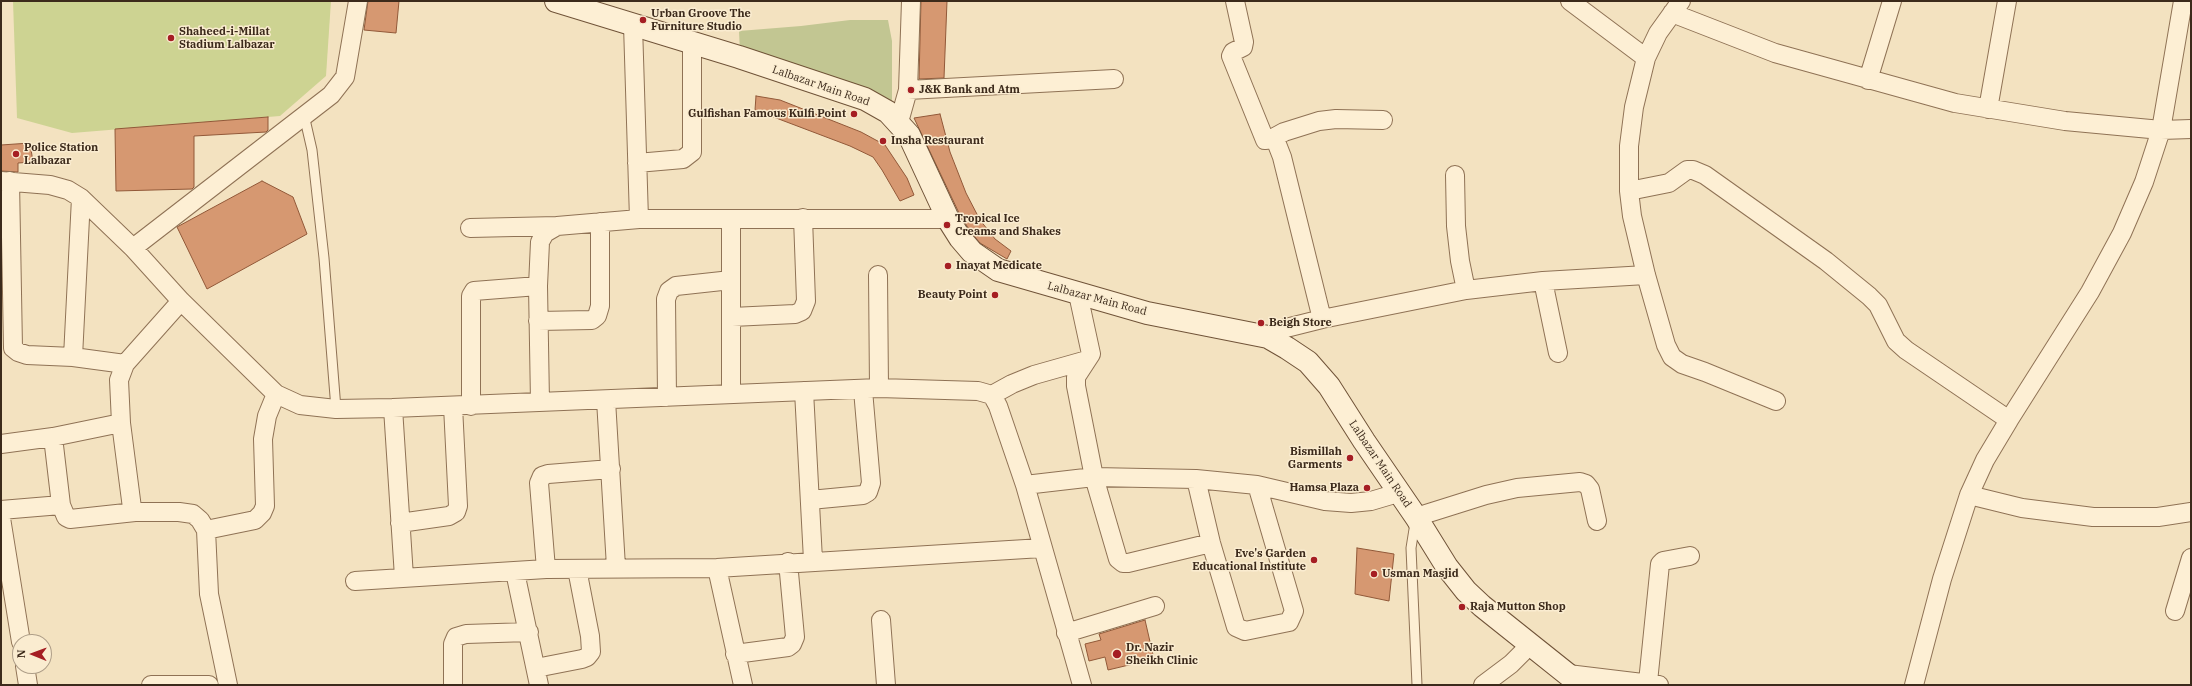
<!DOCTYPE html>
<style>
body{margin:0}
#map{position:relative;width:2192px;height:686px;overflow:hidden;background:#f3e2c0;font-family:"IBM Plex Serif",serif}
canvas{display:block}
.frame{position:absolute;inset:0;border:2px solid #3c2a1b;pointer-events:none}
.north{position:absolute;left:12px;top:634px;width:40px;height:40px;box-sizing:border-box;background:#faecd0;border:1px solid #ae9e88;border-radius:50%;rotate:271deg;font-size:11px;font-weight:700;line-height:16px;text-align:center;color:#3c2a1b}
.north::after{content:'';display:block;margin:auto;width:14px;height:18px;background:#a51e23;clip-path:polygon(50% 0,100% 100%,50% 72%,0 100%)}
</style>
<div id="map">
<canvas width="2192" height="686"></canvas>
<div class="frame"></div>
<div class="north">N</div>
</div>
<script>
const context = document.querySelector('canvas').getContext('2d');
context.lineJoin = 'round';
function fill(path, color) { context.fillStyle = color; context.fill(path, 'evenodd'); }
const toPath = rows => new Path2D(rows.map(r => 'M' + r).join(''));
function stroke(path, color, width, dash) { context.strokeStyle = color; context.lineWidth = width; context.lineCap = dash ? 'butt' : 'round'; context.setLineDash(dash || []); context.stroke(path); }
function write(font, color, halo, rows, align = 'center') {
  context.font = font + ' "IBM Plex Serif",serif'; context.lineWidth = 3; context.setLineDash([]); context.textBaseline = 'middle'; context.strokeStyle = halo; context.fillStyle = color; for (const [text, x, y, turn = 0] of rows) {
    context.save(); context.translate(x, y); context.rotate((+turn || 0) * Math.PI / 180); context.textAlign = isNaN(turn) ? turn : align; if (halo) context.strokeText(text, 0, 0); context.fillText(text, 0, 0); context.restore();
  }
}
fill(toPath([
 [13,1,331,1,326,76,280,116,72,133,17,118]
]), '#cdd392');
fill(toPath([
 [850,20,888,20,892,41,892,105,740,53,739,31,801,26]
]), '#c2c692');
const building = toPath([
 [368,1,399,1,396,33,364,30,368,1],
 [921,1,947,1,944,78,919,79,921,1],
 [756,96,780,100,861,132,885,145,907,178,914,195,900,201,882,170,873,157,850,146,755,110,756,96],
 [940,114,950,152,966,193,980,220,995,239,1011,251,1007,259,980,243,970,231,959,213,914,118,940,114],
 [268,117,268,130,266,132,194,136,194,187,192,189,116,191,115,129,268,117],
 [30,143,33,162,18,163,18,172,1,171,1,145,30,143],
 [262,181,293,197,307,234,207,289,177,227,262,181],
 [1357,548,1394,554,1389,601,1355,594,1357,548],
 [1145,620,1154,659,1108,670,1105,657,1089,661,1085,644,1101,640,1099,634,1145,620]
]);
fill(building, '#d69871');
stroke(building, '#915838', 1);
const service = toPath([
 [304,115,312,150,324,258,336,409],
 [1415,523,1411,548,1417,685]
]);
const minor = toPath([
 [1235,1,1244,42,1243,47,1233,52,1231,56,1265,140,1275,139,1282,157,1322,319],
 [1570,1,1646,58],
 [1681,1,1658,33,1646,58,1634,107,1629,146,1629,191,1632,216,1646,275,1666,345,1672,357,1682,364,1705,372,1776,401],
 [1672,13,1775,53,1955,103,2065,121,2161,130,2191,129],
 [633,25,639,219],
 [1868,80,1892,1],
 [908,90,1114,79],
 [1988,109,2007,1],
 [899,122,908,90,911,1],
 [1273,138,1284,132,1319,121,1336,119,1383,120],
 [637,163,683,159,692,152,692,43],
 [1455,175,1456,226,1460,261,1466,290],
 [1,181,50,185,68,190,81,198,133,248,181,301,276,394,300,405,336,409,393,408,879,388,978,391,992,395,998,406,1025,485,1082,685],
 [10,181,13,348,18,352,27,355,73,357,125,364],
 [1629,191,1669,183,1687,170,1693,170,1705,175,1826,261,1869,296,1878,305,1896,341,1906,350,2009,420],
 [731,219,731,393],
 [470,228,557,226],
 [133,248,331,95,345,77,358,1],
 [878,275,879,388],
 [1543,281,1558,353],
 [1078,294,1091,354,1076,377,1076,386,1094,477,1118,559,1123,563,1128,563,1211,543],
 [732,317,795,314,802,311,806,301,803,218],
 [538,321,592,320,597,316,600,306,600,222],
 [1268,337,1286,328,1322,319,1466,290,1543,281,1646,275],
 [73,357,81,198],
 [804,391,813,560],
 [992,395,1012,384,1034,375,1087,360],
 [667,397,666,299,669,291,676,286,731,280],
 [606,400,616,567],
 [540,402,538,286,540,242,545,233,557,226,639,219,948,219],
 [471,406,471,296,474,291,538,286],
 [393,408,404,577],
 [53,437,61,505,66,517,70,519,135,512,179,512,193,514,200,520,206,530,209,594,228,685],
 [1,444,53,437,121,423],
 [1196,479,1211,543,1236,627,1245,631,1289,622,1294,611,1257,485],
 [1025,485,1094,477,1196,479,1257,485,1325,501,1351,503,1371,501,1398,493],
 [1969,495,2022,508,2093,517,2158,517,2191,512],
 [810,500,863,495,868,492,871,483,863,390],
 [1,510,61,505],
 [135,512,132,508,121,423,119,380,125,364,181,301],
 [1416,517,1486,495,1517,488,1580,482,1586,484,1590,489,1597,521],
 [1,518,21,642],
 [400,523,449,516,456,512,458,506,453,406],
 [206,530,255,520,262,513,265,506,263,439,267,416,276,394],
 [717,568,743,685],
 [546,569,539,483,542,476,548,474,611,469],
 [515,572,539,685],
 [355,581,546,569,717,568,1042,548],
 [2175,611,2191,558],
 [881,620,886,685],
 [1066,633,1155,606],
 [735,654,788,647,792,644,795,637,788,562],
 [25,666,28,685],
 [536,668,582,659,587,657,591,652,590,636,577,569],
 [1568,674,1659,685],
 [1648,682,1660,564,1663,561,1690,556],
 [151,685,209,685],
 [453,685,453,644,456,637,466,634,529,632],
 [1483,685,1511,664,1530,645],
 [1914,685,1942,579,1969,495,1985,460,2009,420,2090,292,2122,233,2144,182,2161,130,2183,1]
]);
const secondary = toPath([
 [556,1,739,57,865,99,888,112,909,135,948,219,960,238,972,252,998,270,1147,313,1268,337,1287,348,1308,362,1329,386,1364,441,1416,517,1447,567,1466,591,1482,606,1581,685]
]);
stroke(service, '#8f7255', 11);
stroke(minor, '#8f7255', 20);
stroke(secondary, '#705338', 24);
stroke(service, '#fdefd4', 9);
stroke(minor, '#fdefd4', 18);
stroke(secondary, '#fdefd4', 22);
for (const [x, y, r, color] of [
 [643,20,4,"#a51e23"],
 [171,38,4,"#a51e23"],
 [911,90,4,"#a51e23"],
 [854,114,4,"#a51e23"],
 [883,141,4,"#a51e23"],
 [16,154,4,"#a51e23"],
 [947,225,4,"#a51e23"],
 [948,266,4,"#a51e23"],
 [995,295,4,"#a51e23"],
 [1261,323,4,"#a51e23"],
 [1350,458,4,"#a51e23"],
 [1367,488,4,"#a51e23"],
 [1314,560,4,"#a51e23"],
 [1374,574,4,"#a51e23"],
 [1462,607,4,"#a51e23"],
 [1117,654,5,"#a51e23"]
]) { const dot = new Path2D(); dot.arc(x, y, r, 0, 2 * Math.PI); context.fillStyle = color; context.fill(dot); stroke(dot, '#faecd0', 1.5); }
write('bold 11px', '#3c2a1b', '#faecd0', [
 ["Urban Groove The",651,14],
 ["Furniture Studio",651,27],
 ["Shaheed-i-Millat",179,32],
 ["Stadium Lalbazar",179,45],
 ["J&K Bank and Atm",919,90],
 ["Gulfishan Famous Kulfi Point",846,114,"right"],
 ["Insha Restaurant",891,141],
 ["Police Station",24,148],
 ["Lalbazar",24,161],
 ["Tropical Ice",955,219],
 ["Creams and Shakes",955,232],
 ["Inayat Medicate",956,266],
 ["Beauty Point",987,295,"right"],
 ["Beigh Store",1269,323],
 ["Bismillah",1342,452,"right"],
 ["Garments",1342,465,"right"],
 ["Hamsa Plaza",1359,488,"right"],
 ["Eve's Garden",1306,554,"right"],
 ["Educational Institute",1306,567,"right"],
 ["Usman Masjid",1382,574],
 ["Raja Mutton Shop",1470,607],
 ["Dr. Nazir",1126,648],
 ["Sheikh Clinic",1126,661]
], 'left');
write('11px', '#3c2a1b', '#faecd0', [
 ["Lalbazar Main Road",821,86,19],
 ["Lalbazar Main Road",1097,299,15],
 ["Lalbazar Main Road",1380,464,56]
]);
</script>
